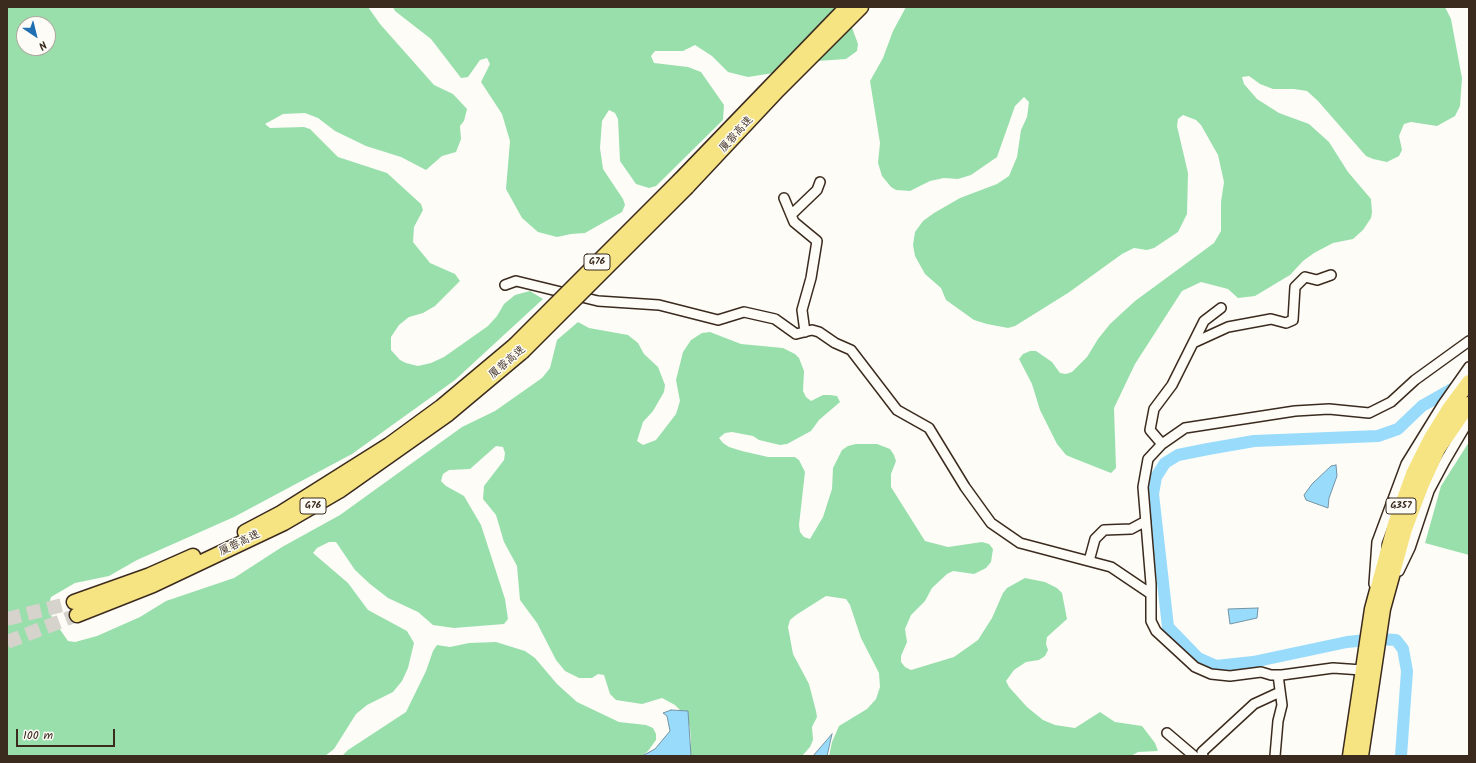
<!DOCTYPE html>
<meta charset="utf-8">
<style>
body{margin:0}
#map{position:relative;width:1476px;height:763px;overflow:hidden;background:#fdfcf7;font-family:Kalam,sans-serif}
canvas{display:block}
.frame{position:absolute;inset:0;border:8px solid #3b2a1e;pointer-events:none}
.north{position:absolute;left:16px;top:16px;width:40px;height:40px;box-sizing:border-box;background:#fdfcf7;border:1px solid #afa8a0;border-radius:50%;rotate:145deg;font-size:11px;font-weight:700;line-height:16px;text-align:center;color:#3b2a1e}
.north::after{content:'';display:block;margin:auto;width:14px;height:18px;background:#1f6fb2;clip-path:polygon(50% 0,100% 100%,50% 72%,0 100%)}
.scale{position:absolute;left:16px;top:729px;width:99px;height:18px;box-sizing:border-box;border:2px solid #3b2a1e;border-top:0;padding-left:5px;font-size:12px;line-height:14px;white-space:nowrap;color:#3b2a1e;-webkit-text-stroke:3px #fdfcf7;paint-order:stroke}
</style>
<div id="map">
<canvas width="1476" height="763"></canvas>
<div class="frame"></div>
<div class="north">N</div>
<div class="scale">100 m</div>
</div>
<script>
const context = document.querySelector('canvas').getContext('2d');
context.lineJoin = 'round';
function fill(path, color) { context.fillStyle = color; context.fill(path, 'evenodd'); }
const toPath = rows => new Path2D(rows.map(r => 'M' + r).join(''));
function stroke(path, color, width, dash) { context.strokeStyle = color; context.lineWidth = width; context.lineCap = dash ? 'butt' : 'round'; context.setLineDash(dash || []); context.stroke(path); }
function write(font, color, halo, rows, align = 'center') {
  context.font = font + ' Kalam,"LXGW WenKai TC",sans-serif'; context.lineWidth = 3; context.setLineDash([]); context.textBaseline = 'middle'; context.strokeStyle = halo; context.fillStyle = color; for (const [text, x, y, turn = 0] of rows) {
    context.save(); context.translate(x, y); context.rotate((+turn || 0) * Math.PI / 180); context.textAlign = isNaN(turn) ? turn : align; if (halo) context.strokeText(text, 0, 0); context.fillText(text, 0, 0); context.restore();
  }
}
fill(toPath([
 [7,7,368,7,380,24,434,85,453,94,467,109,464,121,460,126,461,139,456,152,442,156,426,170,401,157,366,146,335,131,318,118,305,113,283,114,265,124,270,128,304,127,310,129,338,157,387,173,421,204,423,210,414,227,413,242,430,263,455,274,460,281,435,306,423,313,409,317,399,325,391,337,391,350,400,360,406,363,418,366,431,363,444,357,488,326,497,316,504,304,515,295,530,291,543,299,455,380,352,454,234,517,137,560,109,576,75,583,51,597,49,604,52,618,68,641,75,642,97,636,140,617,166,601,234,578,282,547,340,515,462,427,495,411,542,378,550,368,557,340,578,322,589,328,628,335,638,343,644,354,658,367,665,385,664,392,653,411,643,422,637,441,643,445,656,440,676,414,680,401,676,380,683,352,691,340,702,333,710,332,741,344,783,348,795,354,799,358,804,371,803,391,806,397,811,401,823,395,830,395,837,396,840,402,819,420,811,431,787,444,780,445,759,440,753,436,732,432,725,433,719,438,723,443,729,447,742,451,768,457,795,457,799,460,805,472,799,525,800,532,804,537,810,539,823,517,832,489,833,468,842,450,848,446,856,444,877,444,890,449,894,455,896,461,891,474,891,487,925,541,948,547,982,542,989,544,993,549,991,562,986,568,974,574,953,571,947,574,932,588,925,601,911,615,905,629,907,642,901,656,901,662,905,667,911,670,954,657,978,640,992,618,1003,593,1007,588,1025,578,1045,582,1057,588,1062,593,1067,619,1047,637,1046,644,1048,650,1045,656,1039,660,1026,662,1014,670,1006,681,1009,687,1027,707,1043,720,1055,725,1075,728,1100,712,1115,722,1142,726,1155,743,1158,751,1138,752,1131,756,829,756,832,742,839,726,867,709,876,699,880,687,879,673,861,638,850,605,846,599,826,596,796,615,790,620,788,627,793,654,809,684,816,711,817,717,812,727,813,740,810,747,802,756,689,756,691,742,690,727,685,715,675,705,662,698,642,704,616,700,610,694,604,675,598,674,592,678,579,678,565,671,556,660,537,623,520,600,517,566,504,542,496,515,483,499,484,486,504,460,505,453,503,447,496,446,470,469,449,470,443,474,441,481,446,486,464,496,481,525,505,599,508,619,504,624,454,628,433,625,418,612,388,598,370,584,355,570,336,542,329,542,317,548,313,553,348,583,368,610,407,631,414,643,408,668,402,681,393,692,367,705,356,714,334,749,325,756,7,756],
 [24,24,48,24,48,48,24,48],
 [393,7,840,7,851,25,858,44,857,51,846,59,818,61,799,69,748,77,728,72,712,56,695,45,683,51,655,51,651,56,654,63,688,67,701,72,724,105,723,120,656,186,649,188,636,184,620,161,618,119,615,113,609,110,602,121,600,148,603,169,623,199,625,205,622,212,585,233,571,234,557,237,538,232,522,218,506,189,510,141,502,114,481,82,490,64,487,58,480,60,468,77,461,78,431,39,395,11],
 [906,7,1445,7,1451,19,1462,78,1460,106,1455,116,1437,126,1411,122,1404,124,1399,136,1402,150,1399,156,1387,162,1373,159,1366,156,1318,101,1307,91,1294,89,1273,89,1260,84,1249,76,1242,77,1244,84,1257,99,1279,113,1309,124,1329,142,1348,172,1371,199,1372,212,1371,218,1363,230,1353,239,1333,243,1314,253,1303,261,1290,275,1255,296,1238,298,1228,289,1201,282,1182,291,1135,364,1114,408,1116,468,1111,473,1073,458,1066,455,1057,444,1040,410,1032,384,1019,359,1023,354,1030,351,1036,351,1052,362,1060,373,1066,374,1072,372,1087,357,1098,339,1110,324,1135,301,1214,243,1221,231,1221,202,1224,182,1218,155,1201,125,1196,120,1183,115,1178,119,1177,126,1188,173,1187,214,1178,232,1154,248,1147,250,1134,248,1122,254,1068,293,1015,326,1008,328,987,324,974,320,946,300,941,288,925,274,915,256,913,245,915,232,923,221,934,213,960,198,997,184,1009,176,1017,157,1021,130,1027,117,1029,102,1024,97,1015,106,997,157,971,175,958,179,944,178,930,181,910,191,896,190,891,187,882,176,878,163,880,143,870,81,883,58,893,31],
 [1469,442,1469,555,1425,543,1441,486],
 [496,642,525,651,535,658,557,684,577,702,619,722,646,725,653,728,656,734,656,740,648,751,642,756,342,756,348,750,406,712,426,671,433,651,437,645,450,647,469,643]
]), '#99dfac');
const water = toPath([
 [1336,465,1337,476,1329,498,1328,508,1306,500,1304,495,1312,484,1331,466,1336,465],
 [1258,608,1257,618,1230,624,1228,609,1258,608],
 [671,710,688,711,691,756,642,756,655,749,670,731,667,716,663,713,671,710],
 [832,734,827,756,813,756,832,734]
]);
fill(water, '#99dbfb');
stroke(water, '#7394a3', 1);
stroke(toPath([
 [1401,756,1407,671,1403,649,1396,640,1377,639,1347,642,1253,662,1216,666,1198,658,1168,627,1153,494,1156,477,1165,463,1178,455,1208,449,1254,441,1378,436,1398,429,1422,406,1459,385]
]), '#99dbfb', 12);
stroke(toPath([
 [7,619,74,602],
 [7,642,77,615]
]), '#d6d2cc', 14, [14, 7]);
const minor = toPath([
 [784,198,794,222,817,241,811,278,802,310,805,332],
 [791,215,817,190,820,182],
 [505,285,516,281,598,301,659,305,718,320,744,312,775,319,796,334,812,330,819,332,835,343,851,350,897,410,929,428,965,487,991,523,1020,543,1111,567,1151,594],
 [1193,343,1228,327,1271,319,1286,323,1293,320,1295,287,1305,277,1317,280,1331,275],
 [1162,444,1150,430,1154,409,1172,385,1204,321,1221,308],
 [1089,561,1095,539,1104,530,1131,529,1146,521],
 [1399,571,1410,548,1429,491,1445,461,1469,420],
 [1374,584,1377,542,1406,464,1443,404,1469,367],
 [1362,670,1333,668,1282,675,1271,675,1261,672,1230,676,1211,674,1195,667,1156,631,1151,621,1151,584,1143,487,1148,459,1162,444,1185,428,1295,411,1329,409,1369,413,1391,402,1415,380,1469,341],
 [1167,733,1194,756],
 [1203,756,1202,752,1254,704,1280,692],
 [1275,756,1278,721,1282,705,1278,675]
]);
const highway = toPath([
 [680,180,847,7],
 [687,187,778,90,861,7],
 [245,532,281,513,389,445,441,407,515,345],
 [74,602,150,575,193,556],
 [77,615,153,585,284,523,339,491,448,414,522,352],
 [1350,756,1372,609,1395,524,1413,474,1431,438,1449,409,1469,382],
 [1361,756,1383,609,1405,529,1422,484,1438,449,1469,404]
]);
stroke(minor, '#3b2a1e', 12);
stroke(highway, '#3b2a1e', 17);
stroke(minor, '#fdfcf7', 9);
stroke(highway, '#f6e381', 14);
const highwayBridge = toPath([
 [515,345,680,180],
 [522,352,687,187]
]);
stroke(highwayBridge, '#3b2a1e', 17, []);
stroke(highwayBridge, '#f6e381', 14);
for (const [x, y, w] of [
 [597,262,26],
 [313,506,26],
 [1401,506,30]
]) { const box = new Path2D(); box.roundRect(x - w / 2, y - 8, w, 16, 3); context.fillStyle = '#fdfcf7'; context.fill(box); stroke(box, '#3b2a1e', 1); }
write('bold 10px', '#3b2a1e', null, [
 ["G76",597,262],
 ["G76",313,506],
 ["G357",1401,506]
]);
write('11px', '#3b2a1e', '#fdfcf7', [
 ["厦蓉高速",737,135,-48],
 ["厦蓉高速",508,363,-41],
 ["厦蓉高速",240,544,-26]
]);
</script>
